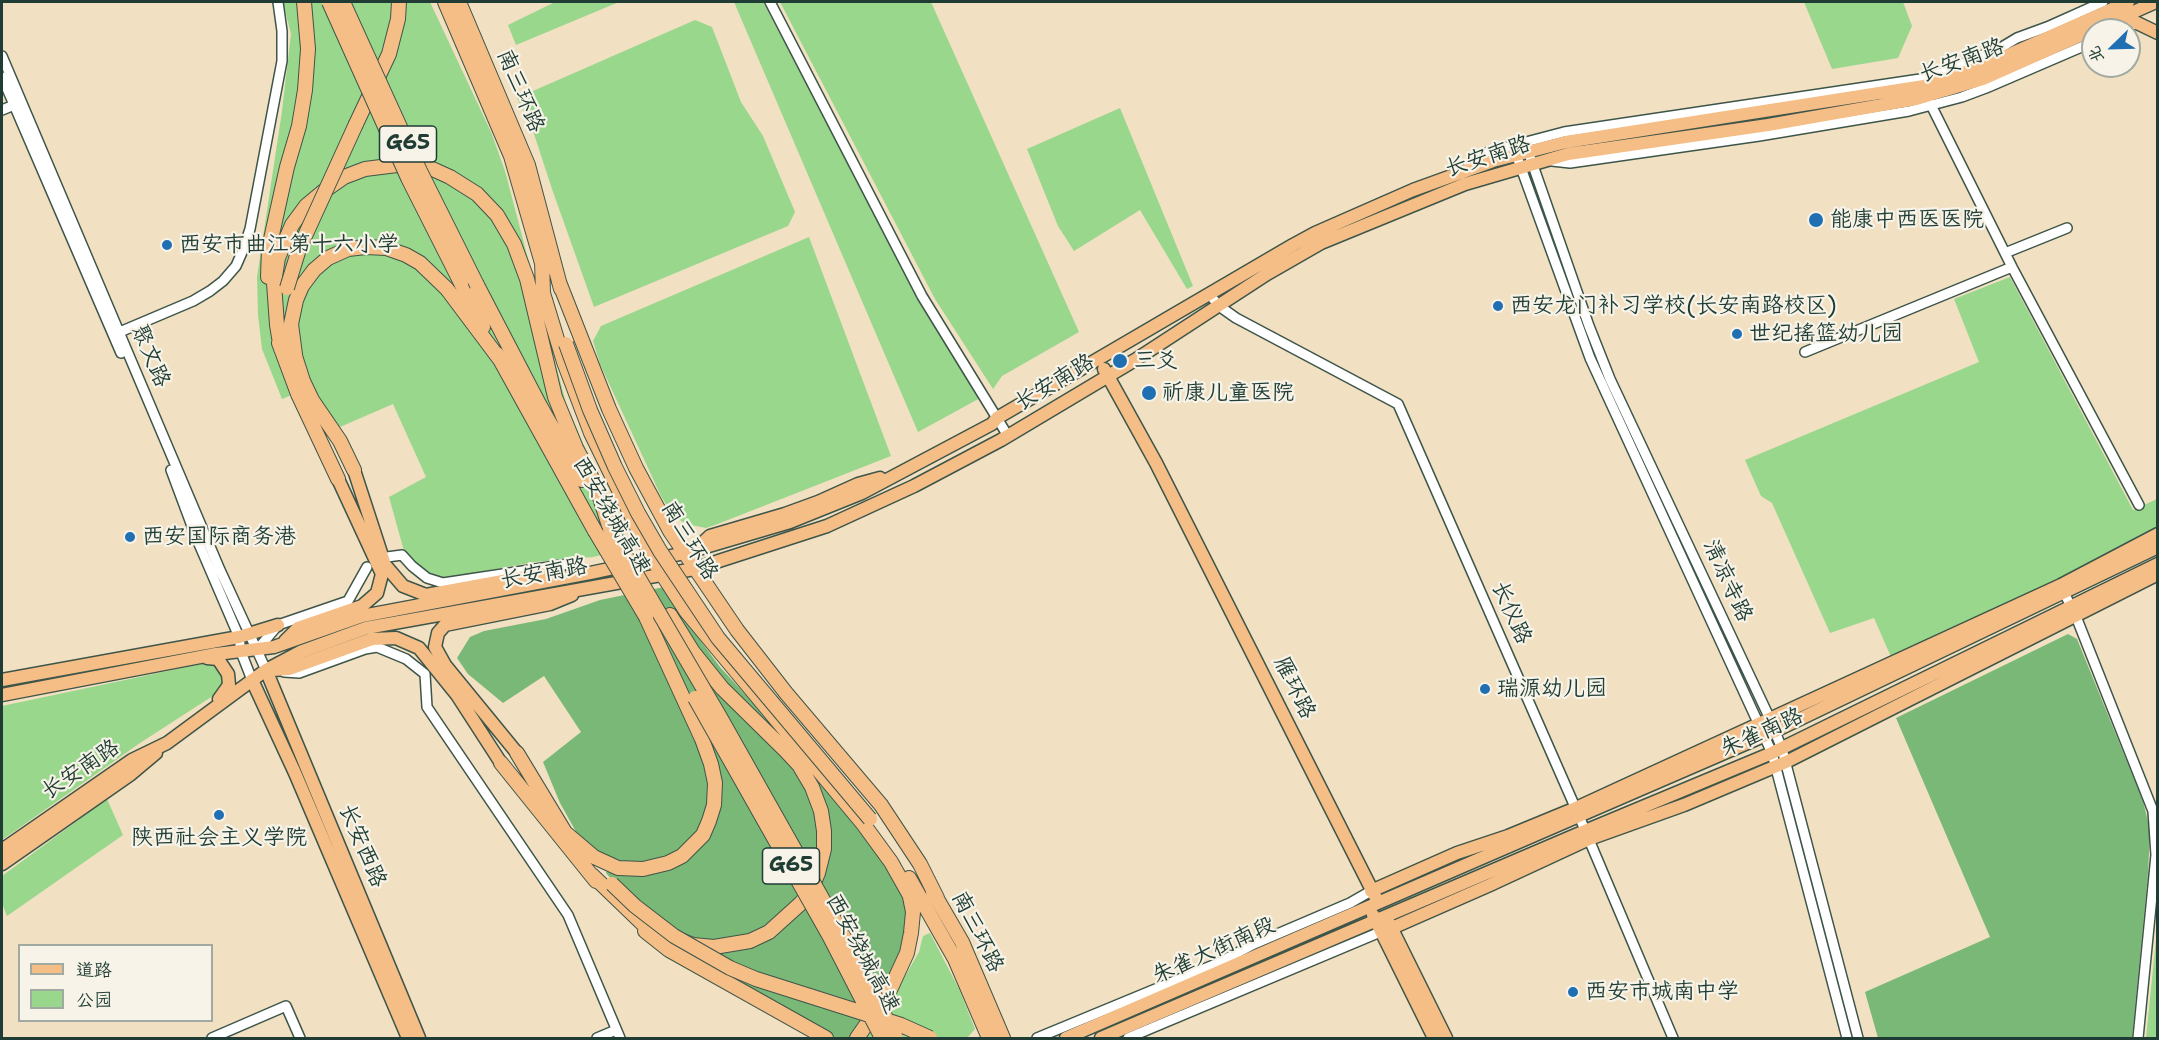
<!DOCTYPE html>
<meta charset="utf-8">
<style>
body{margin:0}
#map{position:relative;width:2159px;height:1040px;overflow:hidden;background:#f1e0c2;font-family:"Shantell Sans","LXGW WenKai TC",sans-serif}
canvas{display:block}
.frame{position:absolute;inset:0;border:3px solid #1f3d34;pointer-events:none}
.legend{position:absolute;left:18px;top:944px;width:195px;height:78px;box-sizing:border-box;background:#f7f3e8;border:2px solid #a1aaa0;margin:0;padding:8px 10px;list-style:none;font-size:18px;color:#1f3d34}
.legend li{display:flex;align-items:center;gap:12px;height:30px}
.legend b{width:30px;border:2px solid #a1aaa0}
.north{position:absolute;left:2081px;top:18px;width:60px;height:60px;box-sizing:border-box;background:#f7f3e8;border:2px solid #a1aaa0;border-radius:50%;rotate:247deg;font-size:16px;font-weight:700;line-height:24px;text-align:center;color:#1f3d34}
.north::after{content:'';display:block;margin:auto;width:21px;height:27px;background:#1f6fb2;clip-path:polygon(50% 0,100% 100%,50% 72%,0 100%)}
</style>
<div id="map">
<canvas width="2159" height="1040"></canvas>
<div class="frame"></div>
<ul class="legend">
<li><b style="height:8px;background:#f6be87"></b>道路</li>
<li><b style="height:16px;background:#99d78c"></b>公园</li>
</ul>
<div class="north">北</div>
</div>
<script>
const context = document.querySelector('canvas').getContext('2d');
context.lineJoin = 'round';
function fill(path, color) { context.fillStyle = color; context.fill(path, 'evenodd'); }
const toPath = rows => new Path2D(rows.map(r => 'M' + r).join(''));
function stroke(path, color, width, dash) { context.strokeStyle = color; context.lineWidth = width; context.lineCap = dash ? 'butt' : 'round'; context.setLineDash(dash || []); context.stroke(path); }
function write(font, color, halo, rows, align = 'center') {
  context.font = font + ' "Shantell Sans","LXGW WenKai TC",sans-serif'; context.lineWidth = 4.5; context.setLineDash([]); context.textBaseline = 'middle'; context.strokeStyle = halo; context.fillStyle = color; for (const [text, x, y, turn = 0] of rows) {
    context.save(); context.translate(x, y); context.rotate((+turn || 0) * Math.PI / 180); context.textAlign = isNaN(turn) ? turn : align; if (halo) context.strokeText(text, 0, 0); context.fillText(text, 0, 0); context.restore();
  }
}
fill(toPath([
 [283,2,430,2,491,132,505,171,566,403,607,500,631,548,593,557,535,562,444,578,429,574,404,551,389,497,426,477,393,404,340,427,320,404,311,387,282,399,262,349,258,315,257,277,282,111,291,34],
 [555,2,619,2,516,45,508,25],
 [734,2,763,2,926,312,982,397,918,432],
 [780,2,931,2,1079,332,1002,376,993,389,935,299],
 [1804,2,1903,2,1912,26,1898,58,1832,69],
 [695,20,712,27,741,102,763,136,795,212,788,226,594,307,552,189,534,134,517,98],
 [1120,108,1193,286,1187,289,1140,210,1074,251,1058,226,1027,149],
 [809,237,891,456,715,525,706,528,686,524,678,519,670,511,661,496,600,364,593,341,601,326],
 [2010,277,2133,510,2157,499,2157,527,2020,599,1891,657,1874,618,1830,633,1772,503,1761,496,1745,460,1979,362,1954,299],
 [215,661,226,674,222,690,140,743,2,840,2,706],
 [107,799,123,835,7,916,2,903,2,876],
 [2157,930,2157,1038,2146,1038],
 [930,933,959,989,975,1029,967,1038,861,1038,897,990,919,952,923,936]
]), '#99d78c');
fill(toPath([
 [664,587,680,613,720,667,826,782,885,861,904,896,909,915,908,937,894,971,849,1038,832,1038,673,948,606,873,612,862,579,837,560,803,543,762,581,732,544,676,503,703,468,674,457,658,470,637,484,631,546,619,600,600],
 [2068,634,2077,639,2143,801,2150,830,2148,874,2132,1038,1878,1038,1865,992,1990,937,1896,718]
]), '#7ab878');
const minor = toPath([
 [770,2,922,296,1008,436],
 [2121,30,2137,23],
 [2,56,220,570,266,670,270,670],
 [2,77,121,353],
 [1929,101,2012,267,2139,505],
 [2,110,19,103],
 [1528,151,1589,326,1610,379,1770,719,1782,749,1858,1038],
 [1516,154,1590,358,1772,753,1847,1038],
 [1552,161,1570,163,1759,136,1909,111,1962,97,1986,88,2093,42],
 [1468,167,1488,152,1564,132,1927,78,1946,71,2002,47,2017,38,2047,27,2103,2],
 [2005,253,2067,228],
 [1210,295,1219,306,1236,318,1398,404,1579,816,1673,1038],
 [115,334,193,301,210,291,223,281,236,266,243,250,250,229,282,61,282,31,278,2],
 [1805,352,2012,267],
 [171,470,196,537,239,637,241,652,252,680],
 [387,557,402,555,412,566,427,578,443,583,569,564,590,573],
 [2062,589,2075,614,2153,811,2156,855,2138,1038],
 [257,650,278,625,348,601,367,567],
 [284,672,299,673,365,649,377,647,406,659,425,674],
 [425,674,427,707,568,915,620,1038],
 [212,1038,286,1006,300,1038],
 [597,1038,616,1030],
 [1037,1038,1216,964,1254,944,1350,903,1371,891],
 [1128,1038,1385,930]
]);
const major = toPath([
 [2118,19,2133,21,2158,33],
 [1104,369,1156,463,1376,898],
 [354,470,385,565,403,586,426,595,541,574],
 [697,548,710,536,785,514,818,502,858,484,880,478],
 [285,641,298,628,362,606,377,593,382,574,338,479],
 [207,658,218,659,228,674,229,685,219,699],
 [266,670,419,1038],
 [273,670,289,669,372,639,396,638,419,648,457,695,501,763],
 [2,680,239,637,278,625],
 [252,680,295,773,408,1038],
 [2,695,216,654,274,647,362,616,590,573,685,553,790,522,862,493,992,424,997,418,1293,245,1315,233,1413,190,1493,161,1566,142,1924,86,1981,67,2128,2],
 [517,753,445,665,435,647,438,633,445,625,550,604,572,595],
 [2,850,132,760,167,743,266,670,300,652,366,628,694,569,827,526,914,486,1001,440,1135,360,1267,274,1321,243,1465,184,1568,154,1768,125,1916,99,1983,79,2156,2],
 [2,864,131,774,156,753],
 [1371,891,1457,853,1508,836,1576,808,2061,585,2158,534],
 [1373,915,1434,1038],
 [1388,921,1446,1038],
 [1392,928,1490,885,1589,839,1684,805,1786,762,2158,574],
 [1066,1038,1775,731,2158,547],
 [1101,1038,1585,831,1772,753,2158,564]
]);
const highway = toPath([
 [445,2,511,156,544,270],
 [459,2,528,165,561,289],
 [356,124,389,54,398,19,399,2],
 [542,261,543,293,564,362,591,433,653,560,686,611,864,825,891,862,909,894],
 [268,277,269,248,287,167,299,126,305,90,308,49,304,2],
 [559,282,609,409,636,468,670,531,737,630,786,693,881,805,920,864,937,898],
 [461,283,483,327],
 [477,285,539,404,582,480],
 [279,343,298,394,338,479],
 [281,349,277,325,274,283,278,258,292,225,306,206,324,191,344,177,365,169,397,165,428,167,450,177,477,194,497,215,514,244,527,279,555,397,576,448,597,488,610,529],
 [294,353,303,381,312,400,340,441,354,470],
 [497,354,595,531],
 [296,362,291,324,296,300,302,286,314,270,328,258,348,249,366,247,386,248,406,255,420,263,447,289,501,361],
 [517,753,566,834],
 [501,763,596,881],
 [567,834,594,857,618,868,643,869,668,863,682,856,703,835,709,821,714,805,715,783,711,764,702,739,646,617],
 [592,875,646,927,693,945,714,947,750,941,769,932,800,904,810,892,818,873,824,849,824,831,821,811,812,787,799,765,786,751,722,688,693,652,670,615],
 [909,878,955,959,989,1038],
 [933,892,962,942,1003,1038],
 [645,931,669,950,826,1038],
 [857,1038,889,992,907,953,911,933,913,912,908,887]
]);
stroke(minor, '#3e5549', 12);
stroke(major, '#3e5549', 15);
stroke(highway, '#3e5549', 16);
stroke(minor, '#fff', 9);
stroke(major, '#f6be87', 12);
stroke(highway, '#f6be87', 14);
const highwayBridge = toPath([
 [329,2,408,178,461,283],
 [343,2,420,171,477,285],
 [287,288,299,249,356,124],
 [566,344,590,410,615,467,638,513,660,551,718,638,870,819],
 [610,529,720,717,854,955,896,1038],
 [595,531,646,617],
 [695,698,830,937,882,1038],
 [612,884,635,906,674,936,730,968,756,979,901,1025,930,1038]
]);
stroke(highwayBridge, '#3e5549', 16, []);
stroke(highwayBridge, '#f6be87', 14);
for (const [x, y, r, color] of [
 [1816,220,8,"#1f6fb2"],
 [167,245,6,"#1f6fb2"],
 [1498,306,6,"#1f6fb2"],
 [1737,334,6,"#1f6fb2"],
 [1120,361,8,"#1f6fb2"],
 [1149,393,8,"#1f6fb2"],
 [130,537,6,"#1f6fb2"],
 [1485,689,6,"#1f6fb2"],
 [219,815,6,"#1f6fb2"],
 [1573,992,6,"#1f6fb2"]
]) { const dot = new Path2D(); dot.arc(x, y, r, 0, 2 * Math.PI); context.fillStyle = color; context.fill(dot); stroke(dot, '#f7f3e8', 2); }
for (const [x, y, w] of [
 [408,144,57],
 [791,866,57]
]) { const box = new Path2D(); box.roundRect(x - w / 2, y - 18, w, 36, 4.5); context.fillStyle = '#f7f3e8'; context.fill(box); stroke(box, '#1f3d34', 1.5); }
write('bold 21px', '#1f3d34', null, [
 ["G65",408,144],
 ["G65",791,866]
]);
write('22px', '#1f3d34', '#f7f3e8', [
 ["长安南路",1962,61,-20],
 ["南三环路",520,91,67],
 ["长安南路",1488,157,-18],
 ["聚文路",150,356,67],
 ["长安南路",1055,383,-31],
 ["西安绕城高速",611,516,60],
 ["南三环路",689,541,59],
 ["长安南路",544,574,-10],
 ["清凉寺路",1727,581,65],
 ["长仪路",1511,613,66],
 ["雁环路",1294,688,64],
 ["朱雀南路",1762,733,-24],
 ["长安南路",81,770,-34],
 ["长安西路",362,846,67],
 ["南三环路",977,932,63],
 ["朱雀大街南段",1214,951,-24],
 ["西安绕城高速",862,954,62]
]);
write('22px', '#1f3d34', '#f7f3e8', [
 ["能康中西医医院",1830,220],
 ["西安市曲江第十六小学",179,245],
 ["西安龙门补习学校(长安南路校区)",1510,306],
 ["世纪摇篮幼儿园",1749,334],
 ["三爻",1134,361],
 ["祈康儿童医院",1162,393],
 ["西安国际商务港",142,537],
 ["瑞源幼儿园",1497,689],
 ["陕西社会主义学院",219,838,"center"],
 ["西安市城南中学",1585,992]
], 'left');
</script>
